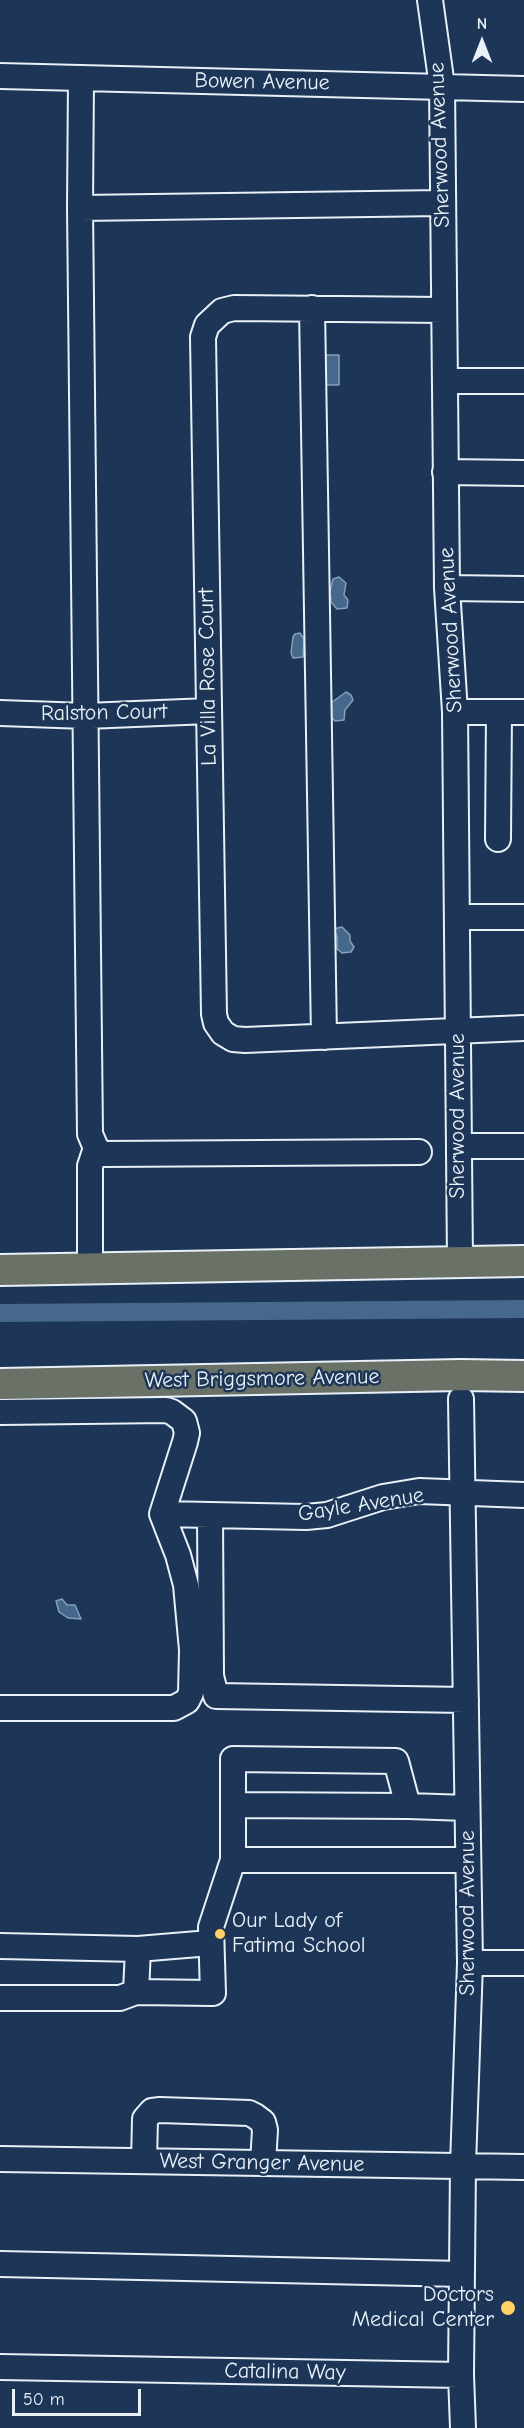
<!DOCTYPE html>
<style>
body{margin:0}
#map{position:relative;width:524px;height:2428px;overflow:hidden;background:#1d3557;font-family:"Comic Neue",sans-serif}
canvas{display:block}
.north{position:absolute;left:452px;top:12px;width:60px;height:60px;-webkit-text-stroke:4px #1d3557;paint-order:stroke;rotate:0deg;font-size:16px;font-weight:700;line-height:24px;text-align:center;color:#e8f1f8}
.north::after{content:'';display:block;margin:auto;width:21px;height:27px;background:#e8f1f8;clip-path:polygon(50% 0,100% 100%,50% 72%,0 100%)}
.scale{position:absolute;left:12px;top:2389px;width:129px;height:27px;box-sizing:border-box;border:3px solid #e8f1f8;border-top:0;padding-left:8px;font-size:18px;line-height:21px;white-space:nowrap;color:#e8f1f8;-webkit-text-stroke:4px #1d3557;paint-order:stroke}
</style>
<div id="map">
<canvas width="524" height="2428"></canvas>
<div class="north">N</div>
<div class="scale">50 m</div>
</div>
<script>
const context = document.querySelector('canvas').getContext('2d');
context.lineJoin = 'round';
function fill(path, color) { context.fillStyle = color; context.fill(path, 'evenodd'); }
const toPath = rows => new Path2D(rows.map(r => 'M' + r).join(''));
function stroke(path, color, width, dash) { context.strokeStyle = color; context.lineWidth = width; context.lineCap = dash ? 'butt' : 'round'; context.setLineDash(dash || []); context.stroke(path); }
function write(font, color, halo, rows, align = 'center') {
  context.font = font + ' "Comic Neue",sans-serif'; context.lineWidth = 5; context.setLineDash([]); context.textBaseline = 'middle'; context.strokeStyle = halo; context.fillStyle = color; for (const [text, x, y, turn = 0] of rows) {
    context.save(); context.translate(x, y); context.rotate((+turn || 0) * Math.PI / 180); context.textAlign = isNaN(turn) ? turn : align; if (halo) context.strokeText(text, 0, 0); context.fillText(text, 0, 0); context.restore();
  }
}
const water = toPath([
 [325,355,339,355,339,385,325,385,325,355],
 [339,577,346,583,344,595,348,600,347,608,337,609,331,602,330,591,333,579,339,577],
 [300,633,304,639,303,657,293,658,291,653,293,637,295,634,300,633],
 [346,692,351,695,353,700,345,710,344,720,335,721,332,718,331,703,346,692],
 [342,927,350,935,350,941,354,947,351,952,342,953,337,949,337,937,334,929,342,927],
 [62,1599,67,1605,75,1605,81,1619,68,1618,59,1612,56,1601,62,1599]
]);
fill(water, '#46688d');
stroke(water, '#879fb8', 1.5);
stroke(toPath([
 [0,1313,524,1309]
]), '#46688d', 18);
const minor = toPath([
 [430,0,442,86,447,588,455,712,460,1261],
 [0,76,524,89],
 [81,78,80,208,442,203],
 [80,208,90,1134,96,1148,103,1154,419,1152],
 [312,308,324,1037],
 [444,310,234,308,222,311,207,325,203,337,214,1014,216,1023,223,1033,233,1039,245,1040,524,1028],
 [445,381,524,381],
 [445,472,524,473],
 [447,588,524,589],
 [455,712,524,712],
 [0,713,86,716,209,711],
 [498,839,499,712],
 [457,917,524,917],
 [459,1146,524,1146],
 [90,1269,90,1166,96,1148],
 [461,1399,470,1963,463,2165,461,2375,463,2428],
 [0,1412,166,1410,172,1412,184,1421,187,1433,185,1442,162,1514,178,1555,186,1585,192,1650,191,1693,187,1701,174,1708,0,1708],
 [162,1514,306,1517,327,1515,383,1497,419,1491,524,1495],
 [210,1515,211,1676,216,1696,466,1700],
 [234,1805,408,1806],
 [233,1860,468,1860],
 [0,1946,138,1949,210,1943],
 [470,1963,524,1963],
 [136,1992,138,1949],
 [0,1998,120,1998,136,1992,213,1993,211,1927,233,1860,233,1759,396,1761,408,1806,467,1808],
 [0,2159,524,2167],
 [144,2161,145,2119,152,2111,160,2110,249,2113,255,2116,263,2122,265,2130,263,2163],
 [0,2264,462,2274],
 [0,2367,461,2375]
]);
const major = toPath([
 [0,1270,524,1261],
 [0,1384,461,1375,524,1376]
]);
stroke(minor, '#e8f1f8', 28);
stroke(major, '#e8f1f8', 34);
stroke(minor, '#1d3557', 24);
stroke(major, '#6a7166', 30);
for (const [x, y, r, color] of [
 [220,1934,6,"#ffd166"],
 [508,2308,8,"#ffd166"]
]) { const dot = new Path2D(); dot.arc(x, y, r, 0, 2 * Math.PI); context.fillStyle = color; context.fill(dot); stroke(dot, '#1d3557', 2); }
write('22px', '#e8f1f8', '#1d3557', [
 ["Bowen Avenue",262,82,1],
 ["Sherwood Avenue",440,145,-92],
 ["Sherwood Avenue",451,630,-93],
 ["La Villa Rose Court",208,677,-91],
 ["Ralston Court",104,713,-1],
 ["Sherwood Avenue",458,1116,-90],
 ["West Briggsmore Avenue",262,1379,-1],
 ["Gayle Avenue",361,1505,-9],
 ["Sherwood Avenue",468,1913,-90],
 ["West Granger Avenue",262,2163,1],
 ["Catalina Way",285,2372,1]
]);
write('22px', '#e8f1f8', '#1d3557', [
 ["Our Lady of",232,1921],
 ["Fatima School",232,1946],
 ["Doctors",494,2295,"right"],
 ["Medical Center",494,2320,"right"]
], 'left');
</script>
